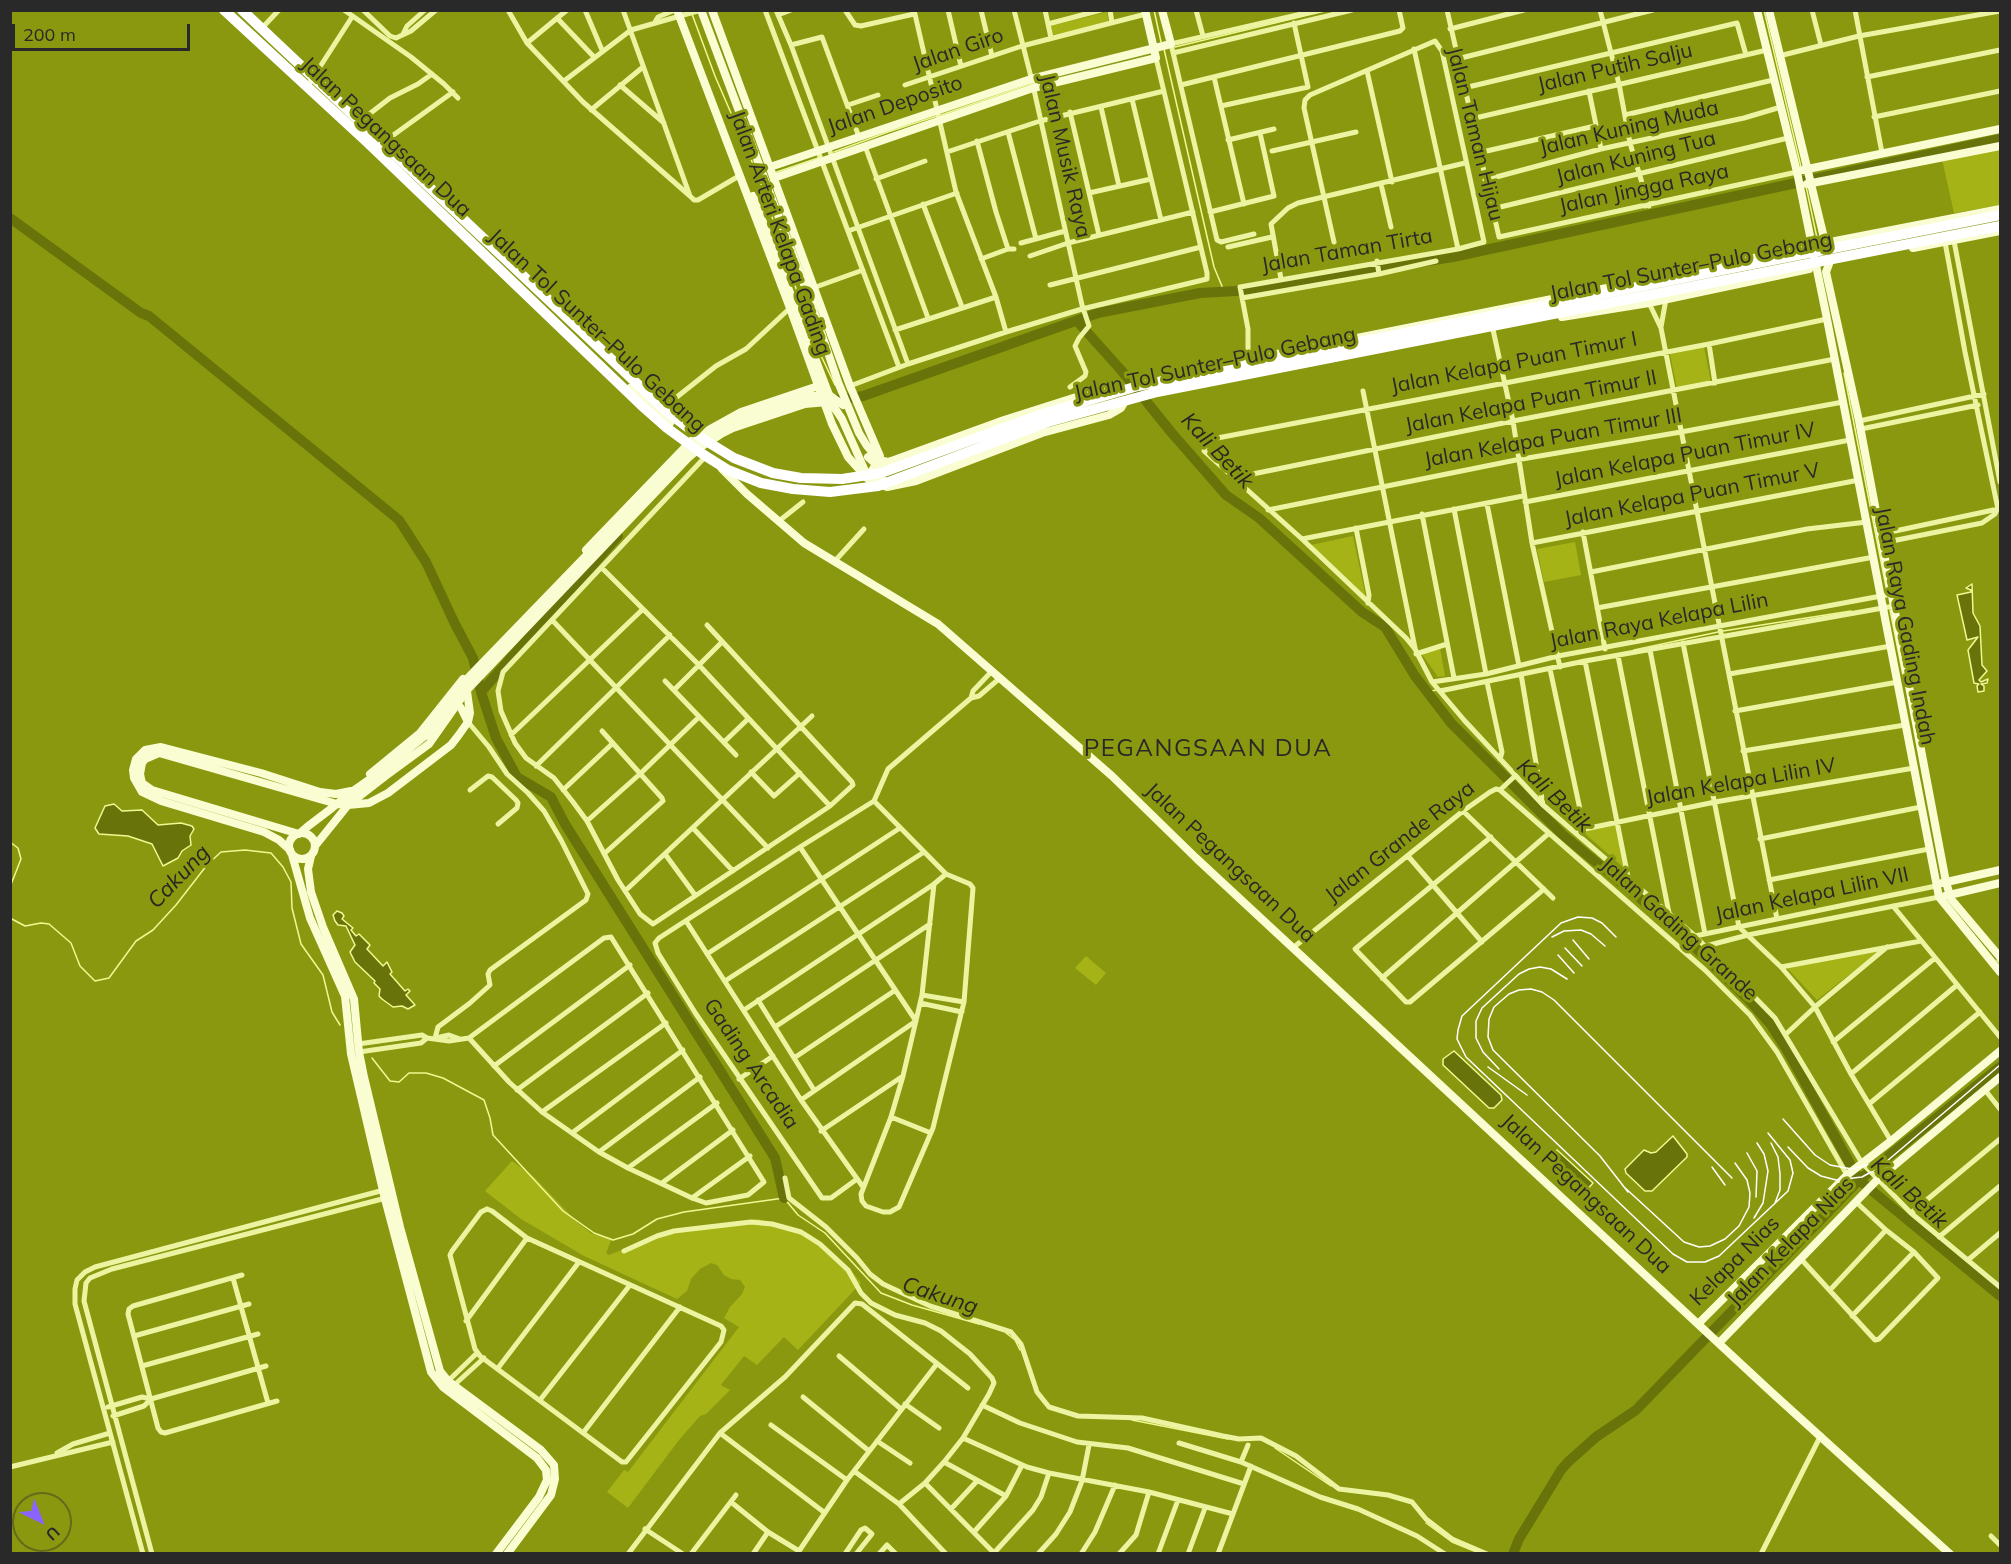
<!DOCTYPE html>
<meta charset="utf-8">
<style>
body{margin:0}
#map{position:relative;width:2011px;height:1564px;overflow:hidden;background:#8a9810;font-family:Mulish,sans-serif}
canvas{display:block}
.frame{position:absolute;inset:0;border:12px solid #292929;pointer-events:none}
.north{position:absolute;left:12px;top:1492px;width:60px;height:60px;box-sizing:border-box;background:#8a9810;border:2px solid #636c1a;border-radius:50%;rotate:137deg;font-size:16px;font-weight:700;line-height:24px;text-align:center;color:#292929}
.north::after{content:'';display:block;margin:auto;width:21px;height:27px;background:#8b64ff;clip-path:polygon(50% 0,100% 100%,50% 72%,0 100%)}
.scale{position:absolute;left:12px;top:24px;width:178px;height:27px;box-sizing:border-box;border:3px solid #292929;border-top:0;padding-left:8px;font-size:18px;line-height:21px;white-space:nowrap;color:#292929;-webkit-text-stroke:4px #8a9810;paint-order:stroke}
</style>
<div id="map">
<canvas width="2011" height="1564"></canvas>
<div class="frame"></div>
<div class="north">U</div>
<div class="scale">200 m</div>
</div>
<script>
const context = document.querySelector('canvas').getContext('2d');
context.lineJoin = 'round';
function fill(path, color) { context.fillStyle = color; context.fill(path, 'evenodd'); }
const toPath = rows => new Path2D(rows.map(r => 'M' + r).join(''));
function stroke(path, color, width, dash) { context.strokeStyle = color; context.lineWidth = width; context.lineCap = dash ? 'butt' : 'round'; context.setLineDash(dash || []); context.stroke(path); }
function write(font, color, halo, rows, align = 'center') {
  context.font = font + ' Mulish,sans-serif'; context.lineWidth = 6; context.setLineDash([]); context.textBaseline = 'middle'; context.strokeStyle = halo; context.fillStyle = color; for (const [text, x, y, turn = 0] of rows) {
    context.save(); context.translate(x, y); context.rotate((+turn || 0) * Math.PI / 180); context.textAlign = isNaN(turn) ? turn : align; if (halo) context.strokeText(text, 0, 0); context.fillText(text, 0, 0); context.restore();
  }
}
fill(toPath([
 [1107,12,1109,23,1052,35,1051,26],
 [2000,148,2000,205,1954,213,1942,159],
 [1704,347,1711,382,1677,389,1670,354],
 [1353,536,1366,598,1311,545],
 [1575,542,1581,575,1544,582,1537,549],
 [1440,648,1445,676,1438,677,1421,653],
 [1616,823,1624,868,1582,831],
 [1879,951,1817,1000,1787,968],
 [1086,956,1106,973,1096,985,1075,968],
 [512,1161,533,1176,578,1223,592,1234,612,1238,606,1253,609,1255,674,1230,758,1219,802,1230,811,1235,849,1268,861,1283,798,1350,784,1337,757,1365,744,1356,721,1385,730,1390,706,1414,700,1416,679,1440,628,1508,607,1492,624,1470,628,1472,739,1327,724,1318,730,1307,742,1294,745,1287,740,1280,731,1279,724,1275,717,1265,711,1263,700,1269,691,1279,687,1291,677,1299,584,1256,521,1219,485,1191]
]), '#a5b317');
const water = toPath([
 [1972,584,1973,613,1980,626,1982,665,1987,671,1979,680,1981,682,1988,679,1987,683,1981,684,1984,686,1984,691,1978,692,1977,686,1979,684,1974,683,1968,650,1978,637,1967,640,1957,595,1971,592,1971,590,1966,588,1972,584],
 [114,804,122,811,142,810,158,825,181,823,192,826,194,829,190,836,191,845,182,851,178,858,163,866,152,844,128,836,99,834,95,828,105,806,114,804],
 [337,911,342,913,344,916,342,919,353,928,351,930,356,936,359,934,370,945,367,949,383,966,387,962,392,972,390,974,405,991,408,989,410,991,406,995,415,1005,408,1009,402,1006,393,1007,382,999,379,996,380,989,374,983,375,981,355,962,350,952,355,945,346,926,338,925,335,921,333,915,337,911],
 [1454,1051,1501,1095,1502,1100,1494,1108,1489,1108,1443,1065,1443,1059,1454,1051],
 [1673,1136,1687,1154,1687,1157,1652,1191,1645,1191,1626,1173,1625,1169,1644,1150,1651,1153,1656,1152,1673,1136],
 [1557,1150,1593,1183,1584,1193,1581,1192,1547,1160,1557,1150]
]);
fill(water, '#687409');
stroke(water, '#f0f892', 1.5);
stroke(toPath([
 [1154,10,1161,42],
 [1764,10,1801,167],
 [692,14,715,76,759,178,813,339,835,385],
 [1175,47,1329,10],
 [1164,49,1214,267,1224,291],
 [941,115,1030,84],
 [834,152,888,132,937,116],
 [774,173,818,158],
 [1806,186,1817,238],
 [1844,373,1887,592],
 [1890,610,1905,685],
 [1723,631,1851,611],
 [1634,650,1718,632],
 [1428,692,1436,690],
 [10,842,18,848,21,859,10,887],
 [10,918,25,926,41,923,49,924,71,943,80,966,95,981,109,978,136,941,153,930,176,905,207,865,221,852,245,850,271,853,283,867,291,882,292,908,301,944,323,975,332,1012,340,1025],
 [1997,960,2000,964],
 [372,1058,390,1081,399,1082,409,1073,426,1073,443,1078,484,1100,490,1118,493,1135,563,1211,594,1233,613,1240,633,1234,657,1219,684,1212,784,1198,798,1215,825,1233,881,1293,912,1305,979,1324],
 [1006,1333,1015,1340,1020,1350],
 [1132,1420,1228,1439],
 [1275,1448,1331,1486],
 [1426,1523,1452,1542,1479,1553]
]), '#f0f892', 1.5);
stroke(toPath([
 [10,218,141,313,149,316,399,520,426,562,455,624,473,658,481,692,496,738,517,777,551,797,565,824,775,1158,784,1198],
 [1077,321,1121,370,1171,432,1226,495,1259,518,1362,612,1385,627,1415,676,1451,723,1563,835,1670,923,1750,1001,1771,1025,1787,1050,1859,1180,2000,1296],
 [836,400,863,396,1098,313,1200,293,1236,291,1453,257,2000,139],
 [481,692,618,536],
 [1513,1554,1519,1539,1561,1470,1568,1462,1596,1437,1636,1410,1859,1180,2000,1067]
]), '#687409', 10);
stroke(toPath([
 [344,10,411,57,444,84,458,98],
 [363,10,390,36,396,38,411,31,436,10],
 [508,10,527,43,583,102,690,196],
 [585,10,602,50],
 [623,10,690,196,694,200,698,200,739,176],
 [765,10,899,367],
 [776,10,791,45,908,364],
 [845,10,855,25,861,26,914,14],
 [914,10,956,192,996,297,1006,332],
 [948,10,961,66],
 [981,10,992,56],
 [1014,10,1032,81,1082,305,1089,326,1079,338,1075,346,1086,372,1085,376,1070,387],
 [1045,10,1051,38],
 [1110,10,1112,23],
 [1196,10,1203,36],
 [1447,10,1499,237,1797,172],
 [1600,10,1619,84,1630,143,1649,206],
 [1812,10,1821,45],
 [1855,10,1882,153],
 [778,15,791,10],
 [557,18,594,57],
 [655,22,658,17,675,10],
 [1048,24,1101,10],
 [262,28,279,10],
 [1450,29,1524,10],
 [403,34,407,26,425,10],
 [527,43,567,10],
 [791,45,822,37,859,137],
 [1414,49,1458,249],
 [1173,53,1352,10],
 [1779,56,1859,36,2000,11],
 [1457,59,1653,10],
 [1367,71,1392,182],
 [1214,77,1244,204],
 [1867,77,2000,50],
 [564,81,631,30,701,10],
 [620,85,664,123],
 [905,85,1022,46,1146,14],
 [1181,85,1400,31,1403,28,1399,10],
 [307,87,352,17],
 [1464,88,1737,23,1746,55],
 [1589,91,1601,149],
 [1132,99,1161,220],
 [848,105,878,95],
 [1221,106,1308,87,1294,23],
 [1101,107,1119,186],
 [591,110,643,67],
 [1070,112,1099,235],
 [1625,115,1773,80],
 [1874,117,2000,91],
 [1471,119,1767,50],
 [359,122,390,98,418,84,432,74],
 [1008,132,1036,239],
 [1228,140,1274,129],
 [977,141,996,212,1008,249],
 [381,144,453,92],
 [865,146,928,318],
 [1272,151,1356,132],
 [947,152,1040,121,1164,91],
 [1478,153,1595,126],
 [876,179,925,161],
 [1485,180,1601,149,1744,118,1781,107],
 [1381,184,1391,227],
 [1643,188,1645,206],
 [1089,193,1151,179],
 [923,204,962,307],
 [1492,209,1788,138],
 [1210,212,1274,196,1260,133],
 [848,231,957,193],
 [1254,234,1221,242,1217,240,1171,44,1319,10],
 [1954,241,2000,482],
 [1945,242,1965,352,1998,509],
 [1021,243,1065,231],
 [1228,247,1272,237],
 [1030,256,1068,243,1193,212],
 [981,259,1008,249,1014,249],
 [1379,274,1436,261],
 [1281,279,1271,224,1288,208,1298,203,1465,163],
 [1050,285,1201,247],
 [813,288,863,270],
 [1242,298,1379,274,1377,261],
 [1649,303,1661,328,1777,919],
 [1827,319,1709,344,1207,440,1204,451,1302,539,1406,638,1415,649,1432,682,1464,720,1543,805,1695,936,1775,1018,1862,1163,1911,1213,2000,1287],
 [1492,325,1513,421,1532,543,1560,667],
 [1661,327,1666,299],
 [895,330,996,297],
 [1709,344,1715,383],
 [1248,360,1248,329,1240,287,1458,249,1484,242,1442,51,1435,41,1310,95,1305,100,1304,108,1334,242],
 [850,386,908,364,1006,332,1082,309,1207,279,1207,273,1156,58],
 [1363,391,1415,648],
 [663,408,716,366,746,349,790,308],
 [1859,421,1984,394],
 [1861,429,1978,405],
 [706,456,503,672,498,691,501,711,515,743,526,758,554,778,573,802,587,821,618,880,640,914,653,924,830,806,853,785,852,782,707,625],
 [1233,478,1513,421,1835,359],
 [1525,502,1850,440],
 [1487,504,1519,666],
 [1454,509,1486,674],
 [1268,510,1516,460,1681,432,1843,402],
 [1422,514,1454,678],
 [779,521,803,502],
 [1356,528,1369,595,1368,603],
 [1583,532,1605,649],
 [1881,534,1998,509],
 [1302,539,1523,496],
 [1532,543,1859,480],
 [1882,543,1982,523,1995,514,2000,504],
 [834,562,864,529],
 [602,568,698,664,830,806],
 [1591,572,1807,529,1867,522],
 [1597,608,1874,557],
 [553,621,768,848],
 [1683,643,1739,927,1781,967,1815,1007,1851,1074,1891,1141],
 [1650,650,1705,934],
 [1416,654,1447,644],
 [1618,656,1669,913],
 [1585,661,1628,877],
 [1550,669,1584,828],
 [1521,674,1543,805],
 [1729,674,1891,646],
 [665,681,736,755],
 [1432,682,1486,674,1558,656,1892,594],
 [1487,682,1502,752,1500,759],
 [674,690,722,642],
 [1440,691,1585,661,1894,606],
 [971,698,979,696,1000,678],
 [1735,711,1898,682],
 [602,731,662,798,663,801,605,853],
 [511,735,643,609],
 [724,742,748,719],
 [1743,751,1905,725],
 [536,766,670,635],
 [751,772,774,796,800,773],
 [470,790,488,776,492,777,516,800,518,803,517,808,498,824],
 [563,790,613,743],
 [1500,790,1705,970,1750,1015,1777,1052,1847,1175],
 [1500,790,1515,776],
 [874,801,946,874,970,884,973,888,964,1002,933,1128,899,1207,890,1212,883,1212,866,1206,862,1201,861,1194,891,1117,903,1076,922,995,934,884],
 [874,801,888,769,971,698,973,691,992,671],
 [1463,811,1553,898],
 [587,821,641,773,699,717],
 [693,828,733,871],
 [1575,831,1715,802,1914,768],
 [1491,837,1355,949,1406,1002,1410,1002,1544,889],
 [1760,839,1921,807],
 [800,847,916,1021,801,1100],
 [665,854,695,895],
 [1408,856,1482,942],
 [1769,880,1929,849],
 [625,891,812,716],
 [1893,906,2000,1037],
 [686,921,801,1100,863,1187],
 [1695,936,1936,886],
 [1706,946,1748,935,1939,897],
 [1294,947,1463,811,1490,792,1496,789,1500,790],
 [707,954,900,828],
 [1781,967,1921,941],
 [1382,978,1548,834],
 [725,981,924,852],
 [922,995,964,1002],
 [758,1000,814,1090],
 [920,1003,962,1012],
 [744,1010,934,884,946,874],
 [775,1027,930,924],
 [1786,1034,1815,1007,1887,947],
 [435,1038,438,1027,470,1003,490,985,488,974,490,970,586,900,588,894,561,840,544,811,528,793,507,774,489,747,468,722],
 [436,1038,449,1035,460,1039],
 [1833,1042,1935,958],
 [358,1044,422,1035,427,1038,449,1041,469,1038,604,938,611,937,764,1182,748,1195,706,1203,692,1198,628,1168,599,1152,542,1112,509,1082,469,1038],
 [359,1052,421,1043,427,1038],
 [794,1058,894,991],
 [494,1066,630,965],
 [1851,1074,1957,985],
 [739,1079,773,1056],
 [517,1090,648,993],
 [1985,1090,2000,1109],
 [1869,1104,1980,1012],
 [542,1112,666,1023],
 [891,1117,931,1133],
 [821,1131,903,1076],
 [572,1133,683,1050],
 [599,1152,700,1077],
 [628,1168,717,1103],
 [785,1178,789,1198,826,1227,857,1258,870,1274,883,1284,930,1306,1011,1332,1021,1344,1037,1392,1049,1407,1078,1416,1142,1418,1223,1436,1239,1439,1261,1438,1296,1456,1339,1489,1388,1495,1412,1502,1426,1519,1452,1539,1487,1554],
 [857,1179,831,1198,822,1198,696,1014,658,953,655,943,659,938,800,847,874,801],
 [662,1183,733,1130],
 [692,1198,750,1156],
 [487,1209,492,1211,527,1238,721,1326,724,1330,721,1342,626,1462,622,1462,618,1459,480,1356,475,1349,450,1255,452,1251,481,1212,487,1209],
 [1911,1213,2000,1139],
 [1939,1237,2000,1186],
 [624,1251,657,1236,674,1231,751,1222,772,1224,801,1232,820,1244,848,1270,861,1293,871,1303,895,1315,925,1323,941,1331,970,1354,992,1378,994,1383,989,1394,963,1438,944,1462,925,1483,899,1504],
 [1801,1259,1875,1340,1879,1339,1938,1278,1914,1252,1886,1230,1856,1202],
 [1968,1260,2000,1233],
 [242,1275,133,1306,129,1309,128,1314,158,1428,161,1432,165,1433,277,1401],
 [233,1278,268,1403],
 [1830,1290,1886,1230],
 [1852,1316,1914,1252],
 [466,1321,527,1238],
 [134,1336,249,1304],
 [839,1356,901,1409],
 [142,1366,258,1334],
 [498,1368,579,1262],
 [448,1381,477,1353],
 [452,1387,484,1358],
 [803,1397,869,1451],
 [540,1400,630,1285],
 [905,1404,939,1428],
 [982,1405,1020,1423,1077,1442,1128,1448,1244,1484],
 [108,1407,142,1397,151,1399],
 [113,1416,144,1406,151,1399,266,1366],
 [771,1425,847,1480],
 [583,1433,680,1307],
 [720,1433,825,1513],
 [963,1438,1027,1467,1049,1473,1149,1492,1233,1514],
 [877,1441,910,1463],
 [1179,1443,1241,1462,1320,1497,1358,1509,1417,1536,1445,1554],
 [57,1453,73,1444,110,1433],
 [944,1462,1006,1496],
 [1241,1462,1248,1445],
 [10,1467,113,1442],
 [854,1471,899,1504,946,1554],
 [925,1483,995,1554],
 [731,1502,768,1532,799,1551],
 [951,1509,977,1481],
 [645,1529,683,1554],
 [974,1532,1006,1496,1022,1465],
 [1991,1536,2000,1545],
 [994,1553,1033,1510,1041,1497,1049,1473],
 [143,1554,75,1304,75,1289,77,1280,85,1272,95,1267,384,1190],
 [152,1554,84,1301,86,1283,90,1278,112,1269,386,1198],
 [628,1554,720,1433,785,1377,855,1303,862,1304,968,1388],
 [691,1554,736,1495],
 [753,1554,768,1532],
 [797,1554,847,1480,936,1365],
 [845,1554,861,1530,865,1528,872,1534,856,1554],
 [879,1554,887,1545,896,1554],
 [1038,1554,1056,1534,1070,1512,1082,1481,1089,1445],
 [1081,1554,1095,1532,1115,1485],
 [1119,1554,1136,1535,1149,1492],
 [1158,1554,1178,1500],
 [1188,1554,1205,1508],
 [1218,1554,1251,1466],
 [1761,1554,1821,1435]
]), '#edf4a1', 5);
stroke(toPath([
 [677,10,790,308,832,424,848,457,867,478,871,482,887,487,916,481,1042,433,1109,415,1121,408,1124,403],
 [701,10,810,300,838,382,859,433,867,446,879,460,888,462,894,460,1004,420,1092,392,1110,388,1121,391],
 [712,10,850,386,880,456,879,460,867,478],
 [1757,10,1797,172,1827,319,1939,897,2000,972],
 [1769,10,1826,246],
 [770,167,1031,79,1171,44,1162,10],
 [1803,170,2000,129],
 [774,178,1033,88,1156,58,1145,10],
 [1807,184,2000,146],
 [753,196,831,400],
 [1913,248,2000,231],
 [1829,264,1826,272,1859,421,1946,882,1951,899,2000,957],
 [1701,269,1825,243,2000,209],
 [1562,317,1649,303,1809,269],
 [1257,358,1612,287],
 [630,388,670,423],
 [705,432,741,412,818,386],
 [722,469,747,494,804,543,938,624,1112,776,1196,858,1769,1390,1950,1554],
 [586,550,691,441],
 [452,700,461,708,468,722],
 [380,772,353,791,344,798,337,804,332,808,307,827,299,834,152,790,142,783,140,774,142,763,145,759,159,753,337,804,348,805,369,803,388,793,451,745,458,736,468,722,470,713,466,684],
 [370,774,420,733,463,679],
 '289 846a13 13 0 1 1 26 0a13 13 0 1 1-26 0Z',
 [315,846,348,805,384,777],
 [290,850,279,840,264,832,161,801,142,792,134,778,133,770,136,759,145,750,161,747,261,773,320,792,336,794,351,791],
 [292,855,310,918,345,996,351,1054,385,1199,431,1372,443,1387,537,1458,546,1470,547,1480,539,1497,496,1554],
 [311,856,308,869,311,892,323,927,354,999,359,1052,364,1077,400,1227,440,1371,448,1381,541,1450,554,1465,555,1479,551,1495,507,1554],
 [1942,883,2000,870],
 [1945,896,2000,883],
 [1699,1323,1847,1175,1891,1141,2000,1051],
 [1719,1343,1877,1180,2000,1077]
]), '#f9fdd1', 8);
stroke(toPath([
 [1552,937,1564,931,1581,930,1591,934,1605,946],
 [1616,937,1602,923,1592,918,1578,917,1561,923,1462,1016,1458,1030,1457,1039,1466,1057,1673,1254,1687,1262,1705,1262,1719,1256,1788,1191,1793,1173,1790,1160,1768,1133],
 [1573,940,1589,959],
 [1565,948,1582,966],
 [1558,955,1574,973],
 [1488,1067,1527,1095],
 [1499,1069,1483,1052,1476,1038,1476,1021,1482,1008,1519,974,1529,969,1540,967,1551,969,1567,979],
 [1783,1119,1815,1155,1830,1165,1852,1169,1875,1163],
 [1771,1143,1778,1157,1780,1174,1780,1190,1775,1203],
 [1788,1147,1808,1168,1821,1176,1836,1180,1862,1177,1880,1167,2000,1065],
 [1747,1153,1757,1171,1756,1197],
 [1712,1167,1725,1185],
 [1623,1186,1684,1242,1699,1247,1710,1246,1725,1239,1739,1226,1749,1207,1750,1193,1747,1180,1735,1163],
 [1628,1192,1600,1156,1493,1050,1488,1037,1489,1019,1494,1007,1509,994,1519,990,1531,989,1542,992,1554,1000,1732,1178],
 [1754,1218,1763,1203,1768,1171,1764,1154,1757,1143]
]), '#fff', 1.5);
stroke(toPath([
 [868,457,878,466,890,469],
 [380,772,430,732,462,684,697,441,730,421,810,396,829,395,843,405],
 [384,777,429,744,467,690,688,458,702,446,721,434,733,428,805,404,827,402,836,410,842,419,866,473,875,479,888,482]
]), '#f9fdd1', 8);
stroke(toPath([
 [224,10,367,142,641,405,667,428,704,455,728,470,761,483,793,489,830,492,878,486,1048,422,1157,392,2000,226],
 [242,10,666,411,703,439,734,458,773,473,801,478,842,479,881,473,1042,414,1138,386,2000,215]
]), '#fff', 10);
write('21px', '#292929', '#8a9810', [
 ["Jalan Giro",958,50,-19],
 ["Jalan Putih Salju",1615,68,-13],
 ["Jalan Deposito",895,105,-19],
 ["Jalan Kuning Muda",1629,128,-13],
 ["Jalan Taman Hijau",1475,134,76],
 ["Jalan Pegangsaan Dua",386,137,43],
 ["Jalan Musik Raya",1065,156,77],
 ["Jalan Kuning Tua",1636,158,-14],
 ["Jalan Jingga Raya",1644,189,-12],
 ["Jalan Arteri Kelapa Gading",780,233,70],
 ["Jalan Taman Tirta",1347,251,-10],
 ["Jalan Tol Sunter–Pulo Gebang",1691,267,-11],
 ["Jalan Tol Sunter–Pulo Gebang",597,331,43],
 ["Jalan Kelapa Puan Timur I",1514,363,-11],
 ["Jalan Tol Sunter–Pulo Gebang",1215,364,-12],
 ["Jalan Kelapa Puan Timur II",1531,402,-11],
 ["Jalan Kelapa Puan Timur III",1553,438,-10],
 ["Jalan Kelapa Puan Timur IV",1685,455,-11],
 ["Jalan Kelapa Puan Timur V",1692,495,-11],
 ["Jalan Raya Kelapa Lilin",1659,621,-11],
 ["Jalan Raya Gading Indah",1905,626,79],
 ["Jalan Kelapa Lilin IV",1741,782,-10],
 ["Jalan Grande Raya",1400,842,-38],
 ["Jalan Pegangsaan Dua",1230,863,43],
 ["Jalan Kelapa Lilin VII",1812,895,-12],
 ["Jalan Gading Grande",1679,929,42],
 ["Gading Arcadia",751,1064,56],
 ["Jalan Pegangsaan Dua",1586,1194,43],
 ["Jalan Kelapa Nias",1791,1242,-46],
 ["Kelapa Nias",1735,1261,-45]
]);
write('italic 22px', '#282821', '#8a9810', [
 ["Kali Betik",1217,451,47],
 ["Kali Betik",1554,796,44],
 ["Cakung",179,877,-46],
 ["Kali Betik",1909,1193,42],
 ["Cakung",940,1296,18]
]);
context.letterSpacing = '1.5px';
write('24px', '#292929', '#8a9810', [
 ["PEGANGSAAN DUA",1208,749]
]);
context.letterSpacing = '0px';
</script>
